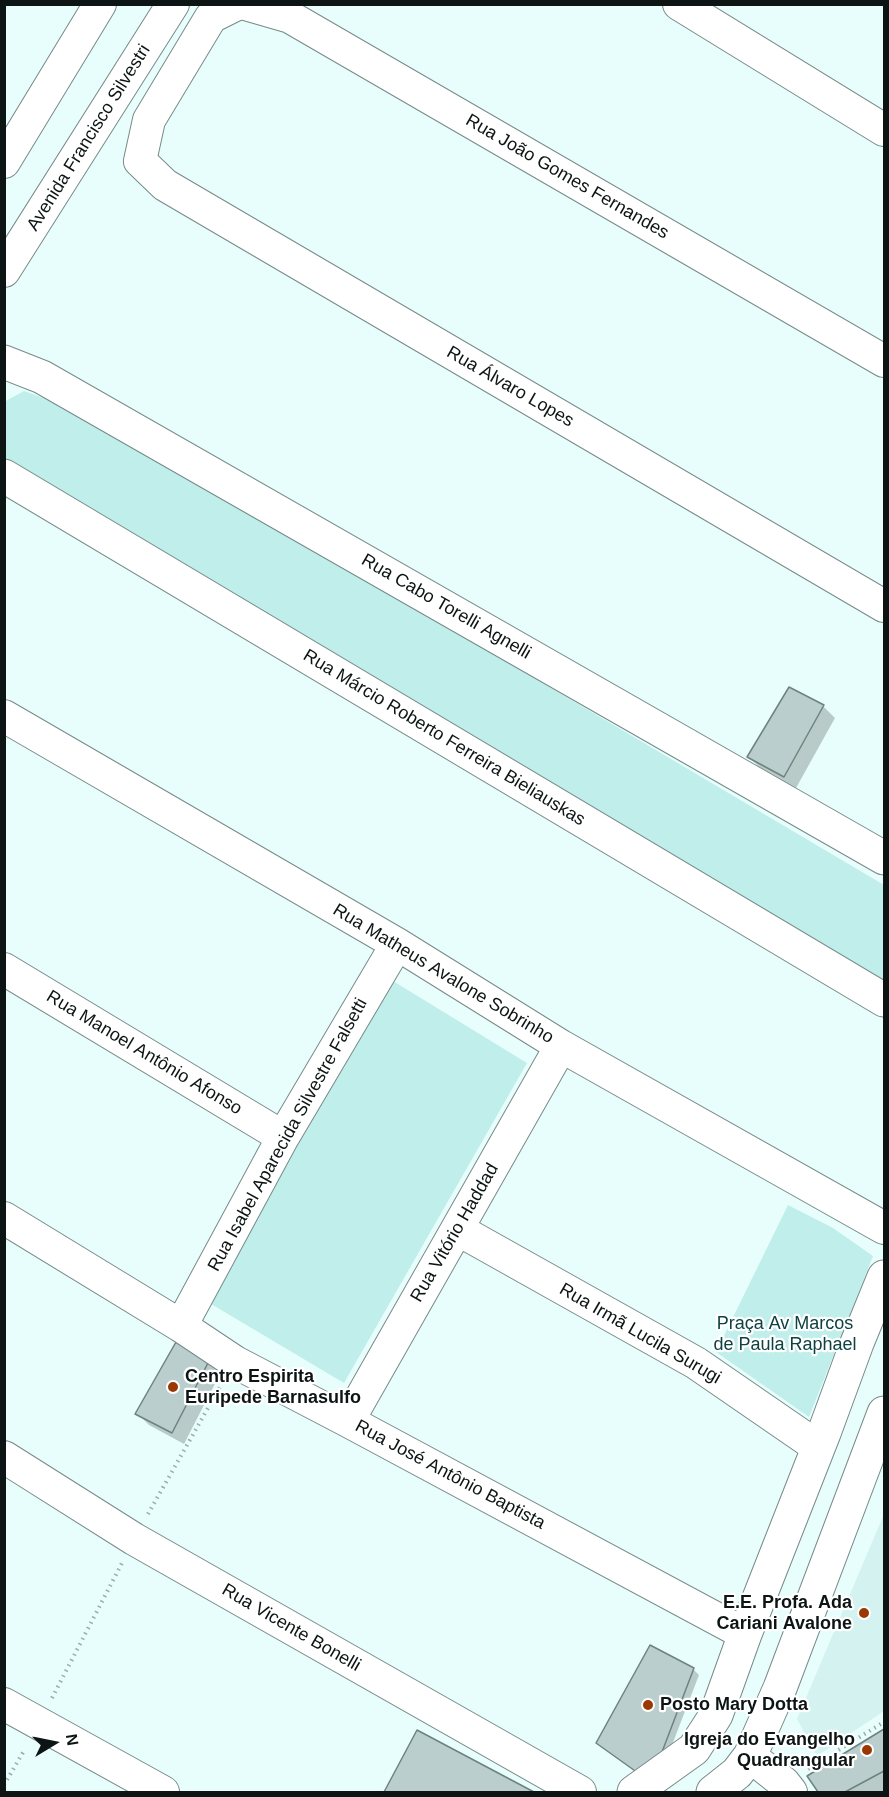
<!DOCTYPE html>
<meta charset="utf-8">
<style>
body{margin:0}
#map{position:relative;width:889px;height:1797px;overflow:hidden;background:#e8fefc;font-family:Arial,sans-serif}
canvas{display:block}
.frame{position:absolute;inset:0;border:6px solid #0d1514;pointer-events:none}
.north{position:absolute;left:24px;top:1713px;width:60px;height:60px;-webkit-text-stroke:4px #fff;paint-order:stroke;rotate:80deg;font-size:16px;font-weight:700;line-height:24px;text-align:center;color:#0d1514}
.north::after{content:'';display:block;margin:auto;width:21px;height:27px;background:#0d1514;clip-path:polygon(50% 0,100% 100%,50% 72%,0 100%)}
</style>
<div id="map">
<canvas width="889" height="1797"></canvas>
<div class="frame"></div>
<div class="north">N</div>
</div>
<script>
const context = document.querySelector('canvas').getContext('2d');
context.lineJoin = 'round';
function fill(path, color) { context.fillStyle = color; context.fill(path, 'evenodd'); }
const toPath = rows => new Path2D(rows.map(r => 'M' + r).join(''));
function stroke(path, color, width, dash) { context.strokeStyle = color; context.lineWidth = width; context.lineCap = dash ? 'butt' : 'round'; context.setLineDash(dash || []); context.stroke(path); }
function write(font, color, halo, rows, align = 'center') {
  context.font = font + ' Arial,sans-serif'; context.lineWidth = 4.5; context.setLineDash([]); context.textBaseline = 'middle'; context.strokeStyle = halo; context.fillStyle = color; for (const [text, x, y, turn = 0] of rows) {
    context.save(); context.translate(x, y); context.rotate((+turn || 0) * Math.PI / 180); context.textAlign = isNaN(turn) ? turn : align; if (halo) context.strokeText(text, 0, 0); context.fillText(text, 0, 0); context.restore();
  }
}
fill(toPath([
 [884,1514,884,1711,817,1756,797,1719]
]), '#d3f2f0');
fill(toPath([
 [24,391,88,414,884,885,884,986,5,474,4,402],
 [393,981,527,1063,344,1383,206,1301],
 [788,1205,833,1228,873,1256,809,1417,716,1352]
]), '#bfeeeb');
fill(toPath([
 [823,706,835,718,796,788,761,769,749,757],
 [208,1362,220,1374,184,1444,149,1425,137,1413],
 [693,1669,699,1675,667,1758,644,1777,597,1743],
 [884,1731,884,1792,820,1792,809,1777],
 [418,1732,531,1792,386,1792]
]), '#0003');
const building = toPath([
 [789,687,824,705,784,777,747,757,789,687],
 [176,1342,209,1361,172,1433,135,1414,176,1342],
 [650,1645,694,1668,662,1752,638,1773,596,1743,650,1645],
 [884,1729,884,1771,845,1792,818,1792,807,1776,884,1729],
 [417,1730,534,1792,384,1792,417,1730]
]);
fill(building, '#bacfcd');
stroke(building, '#6e8280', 1.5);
const minor = toPath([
 [237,4,211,17,149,120,140,161,165,185,884,606],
 [245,4,290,17,884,361],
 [679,4,884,130],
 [4,162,100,4],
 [4,271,173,4],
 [4,716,397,944,561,1046,884,1228],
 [4,969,283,1137],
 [4,1218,181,1326,235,1362,348,1421,745,1634],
 [457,1229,696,1363,818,1447],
 [181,1326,283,1137,397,944],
 [348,1421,561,1046],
 [4,1457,134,1539,580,1792],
 [4,1704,163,1792],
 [750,1756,784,1783,791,1792]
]);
const tertiary = toPath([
 [4,362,42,377,884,858],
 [4,476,884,1000],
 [634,1792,694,1749,716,1715,745,1634,824,1433,857,1343,884,1277],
 [713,1792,737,1773,750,1756,780,1688,884,1413]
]);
stroke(minor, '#778b89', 34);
stroke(tertiary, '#778b89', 35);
stroke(toPath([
 [148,1514,221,1385],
 [52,1698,122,1563],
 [808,1769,884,1722],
 [4,1785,25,1749]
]), '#9bacaa', 4, [1.5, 4.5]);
stroke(minor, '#fff', 32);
stroke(tertiary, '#fff', 33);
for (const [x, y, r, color] of [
 [173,1387,6,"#9b3701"],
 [864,1613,6,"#9b3701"],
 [648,1705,6,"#9b3701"],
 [867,1750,6,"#9b3701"]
]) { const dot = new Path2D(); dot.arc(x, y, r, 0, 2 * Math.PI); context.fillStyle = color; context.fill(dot); stroke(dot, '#fff', 2); }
write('18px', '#0d1514', '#fff', [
 ["Avenida Francisco Silvestri",89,138,-58],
 ["Rua João Gomes Fernandes",567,177,30],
 ["Rua Álvaro Lopes",510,387,30],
 ["Rua Cabo Torelli Agnelli",446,607,30],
 ["Rua Márcio Roberto Ferreira Bieliauskas",444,738,31],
 ["Rua Matheus Avalone Sobrinho",443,974,31],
 ["Rua Manoel Antônio Afonso",144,1053,31],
 ["Rua Isabel Aparecida Silvestre Falsetti",288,1135,-61],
 ["Rua Vitório Haddad",455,1233,-60],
 ["Rua Irmã Lucila Surugi",640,1334,30],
 ["Rua José Antônio Baptista",450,1475,28],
 ["Rua Vicente Bonelli",291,1628,30]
]);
write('18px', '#0d4240', '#fff', [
 ["Praça Av Marcos",785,1324],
 ["de Paula Raphael",785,1345]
]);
write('bold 18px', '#0d1514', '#fff', [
 ["Centro Espirita",185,1377],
 ["Euripede Barnasulfo",185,1398],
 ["E.E. Profa. Ada",852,1603,"right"],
 ["Cariani Avalone",852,1624,"right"],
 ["Posto Mary Dotta",660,1705],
 ["Igreja do Evangelho",855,1740,"right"],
 ["Quadrangular",855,1761,"right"]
], 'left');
</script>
